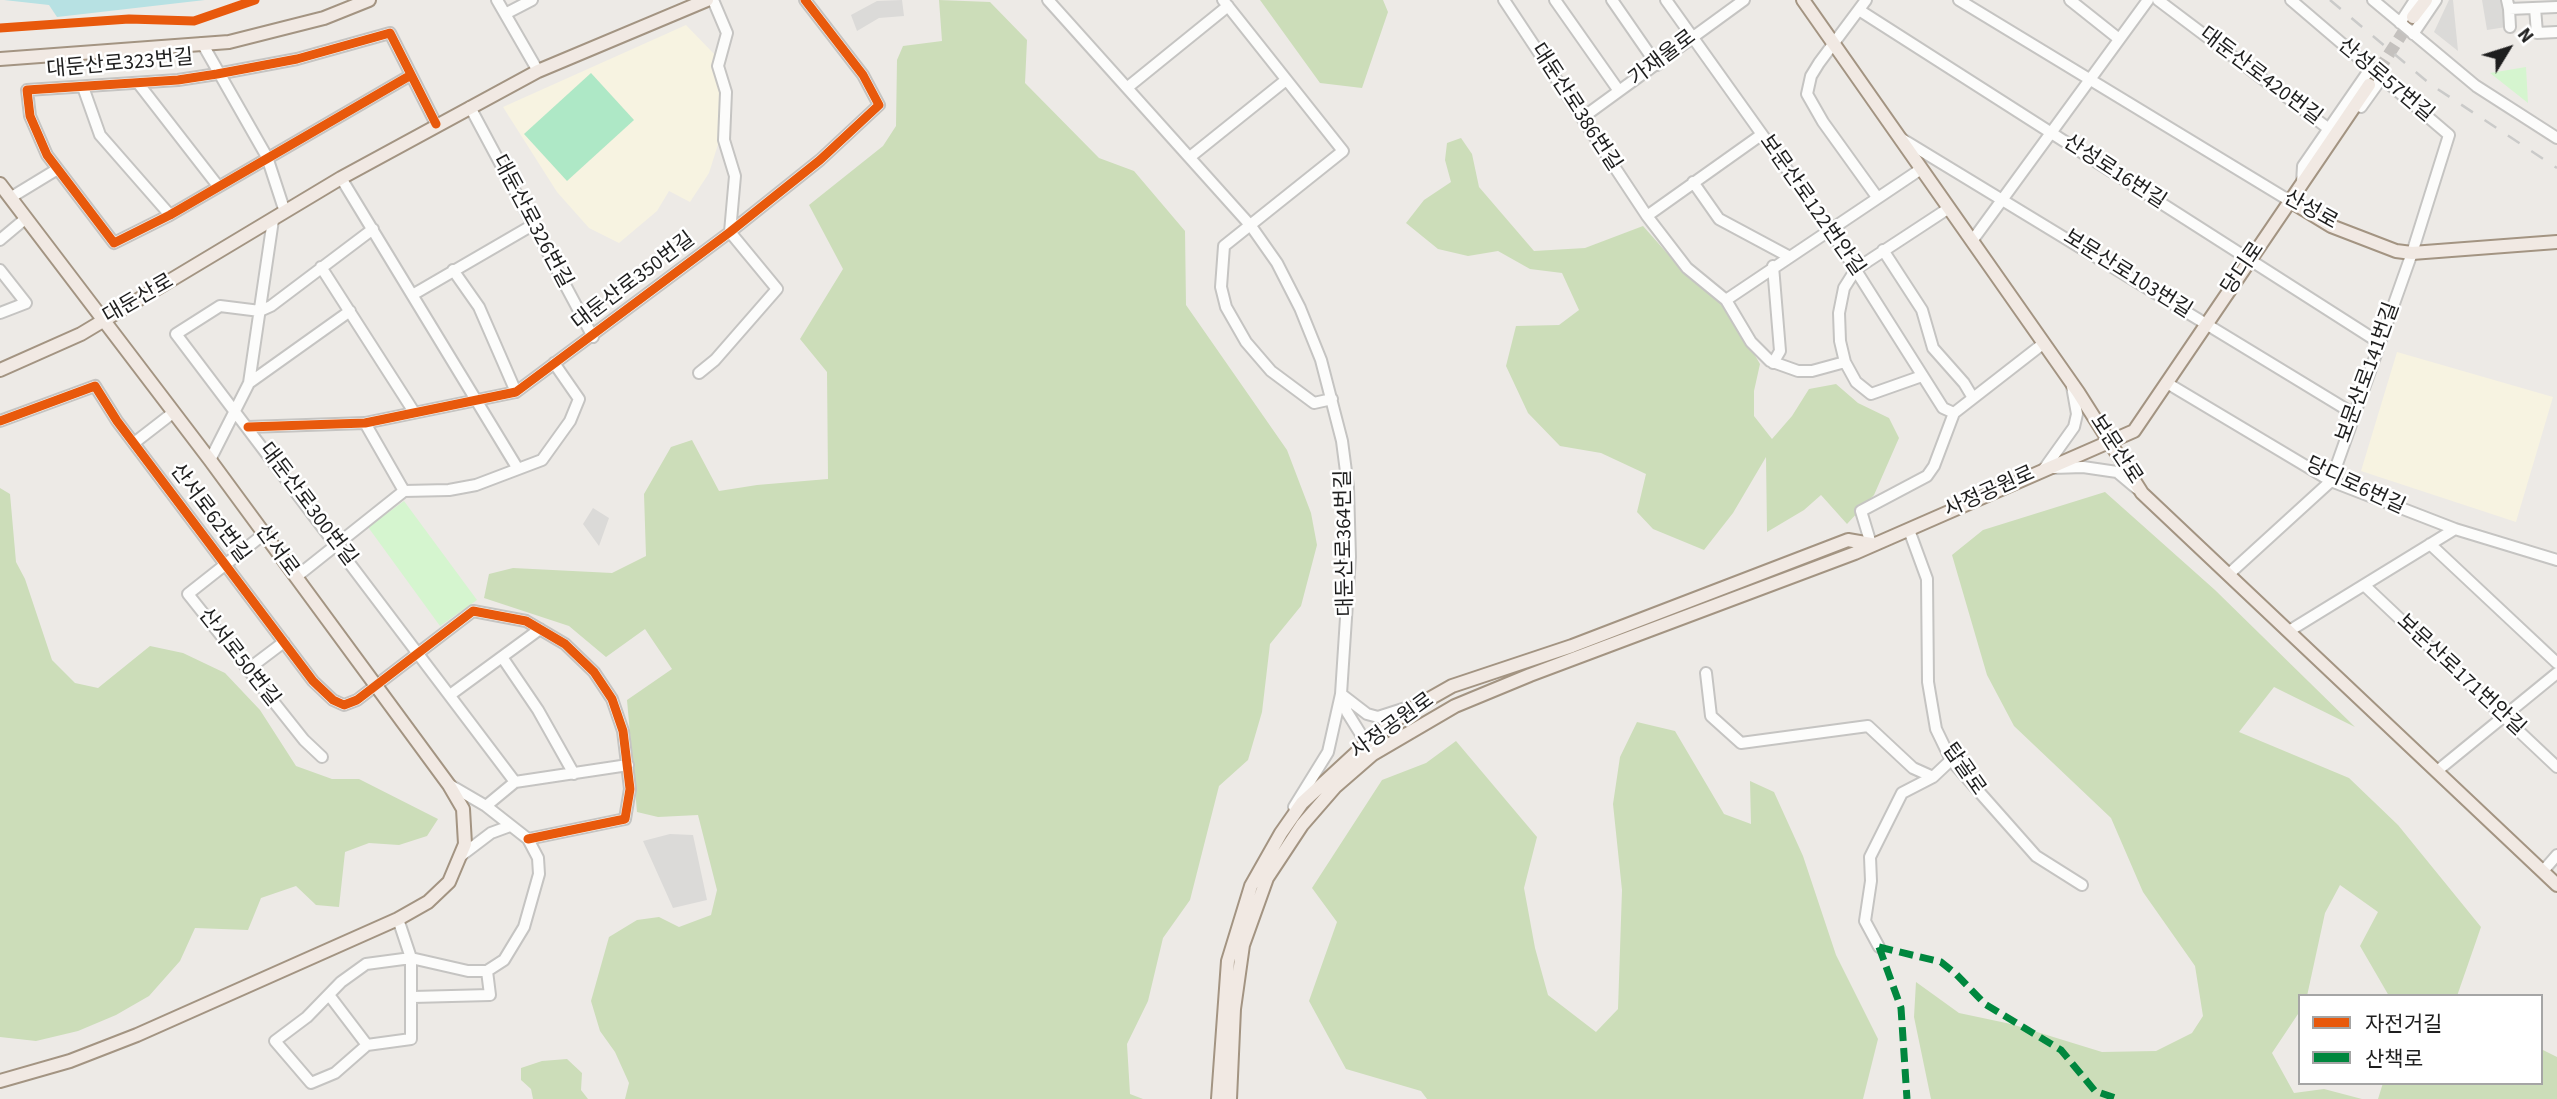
<!DOCTYPE html>
<meta charset="utf-8">
<style>
body{margin:0}
#map{position:relative;width:2557px;height:1099px;overflow:hidden;background:#edeae6;font-family:"Source Sans 3","Noto Sans KR",sans-serif}
canvas{display:block}
.legend{position:absolute;left:2298px;top:994px;width:245px;height:91px;box-sizing:border-box;background:#fff;border:2px solid #a5a5a5;margin:0;padding:9px 12px;list-style:none;font-size:21px;color:#1e1e1e}
.legend li{display:flex;align-items:center;gap:14px;height:35px}
.legend b{width:35px;border:2px solid #a5a5a5}
.north{position:absolute;left:2473px;top:14px;width:70px;height:70px;-webkit-text-stroke:5px #fff;paint-order:stroke;rotate:52deg;font-size:19px;font-weight:700;line-height:28px;text-align:center;color:#1e1e1e}
.north::after{content:'';display:block;margin:auto;width:24px;height:32px;background:#1e1e1e;clip-path:polygon(50% 0,100% 100%,50% 72%,0 100%)}
</style>
<div id="map">
<canvas width="2557" height="1099"></canvas>
<ul class="legend">
<li><b style="height:9px;background:#e8590c"></b>자전거길</li>
<li><b style="height:9px;background:#00873e"></b>산책로</li>
</ul>
<div class="north">N</div>
</div>
<script>
const context = document.querySelector('canvas').getContext('2d');
context.lineJoin = 'round';
function fill(path, color) { context.fillStyle = color; context.fill(path, 'evenodd'); }
const toPath = rows => new Path2D(rows.map(r => 'M' + r).join(''));
function stroke(path, color, width, dash) { context.strokeStyle = color; context.lineWidth = width; context.lineCap = dash ? 'butt' : 'round'; context.setLineDash(dash || []); context.stroke(path); }
function write(font, color, halo, rows, align = 'center') {
  context.font = font + ' "Source Sans 3","Noto Sans KR",sans-serif'; context.lineWidth = 5; context.setLineDash([]); context.textBaseline = 'middle'; context.strokeStyle = halo; context.fillStyle = color; for (const [text, x, y, turn = 0] of rows) {
    context.save(); context.translate(x, y); context.rotate((+turn || 0) * Math.PI / 180); context.textAlign = isNaN(turn) ? turn : align; if (halo) context.strokeText(text, 0, 0); context.fillText(text, 0, 0); context.restore();
  }
}
fill(toPath([
 [686,25,716,56,723,92,721,135,709,173,690,202,669,191,657,211,619,243,589,228,557,192,503,107],
 [2397,352,2553,397,2516,522,2361,471]
]), '#f7f3e1');
fill(toPath([
 [902,0,904,16,879,18,857,31,851,15,877,1],
 [2449,0,2453,0,2458,51,2434,32],
 [2482,0,2502,0,2506,27,2487,30],
 [593,508,609,518,599,546,583,524],
 [670,834,693,835,707,900,673,908,643,841]
]), '#dbdad8');
fill(toPath([
 [939,0,990,2,1027,40,1025,83,1099,158,1134,171,1185,231,1186,305,1287,450,1311,513,1317,545,1301,606,1270,644,1262,712,1248,760,1219,786,1190,900,1163,938,1148,1001,1127,1044,1130,1094,1143,1099,625,1099,629,1083,615,1052,600,1031,591,1001,609,937,637,920,659,917,679,927,711,915,717,890,698,815,658,817,637,812,627,700,672,669,645,629,606,657,569,626,484,598,489,574,513,568,612,573,646,556,644,494,671,447,692,440,719,491,757,485,828,479,827,372,800,339,843,269,809,205,883,146,896,126,897,60,903,46,942,41],
 [1260,0,1383,0,1388,12,1362,88,1320,83],
 [1461,138,1472,154,1479,187,1534,251,1585,248,1643,226,1690,279,1725,304,1760,364,1754,391,1754,416,1772,439,1792,416,1809,389,1836,384,1858,403,1889,418,1899,438,1874,495,1847,524,1821,495,1804,510,1767,532,1766,457,1733,513,1704,550,1653,529,1637,512,1646,474,1601,453,1560,446,1528,413,1506,366,1516,326,1559,325,1579,310,1562,273,1530,269,1498,251,1468,256,1438,249,1406,223,1424,200,1451,182,1445,160,1447,143],
 [0,488,10,494,16,562,25,579,52,660,75,683,98,688,150,646,183,653,225,673,260,710,296,766,332,779,359,779,438,819,427,836,399,845,369,843,345,852,339,907,316,905,296,886,261,898,248,930,195,928,180,961,149,996,116,1015,78,1031,36,1041,0,1037],
 [2105,492,2215,590,2355,727,2274,687,2239,732,2349,778,2398,825,2481,927,2457,996,2389,996,2360,946,2378,912,2340,885,2325,913,2307,996,2300,996,2300,1011,2272,1053,2294,1093,2324,1089,2362,1099,1931,1099,1914,1017,1916,982,1959,1013,2011,1024,2102,1052,2156,1051,2192,1033,2203,1016,2195,966,2143,892,2111,818,2014,726,1987,675,1952,555,1983,530],
 [1637,722,1675,731,1724,814,1751,824,1750,781,1774,792,1803,856,1836,955,1878,1039,1863,1099,1427,1099,1421,1091,1346,1069,1309,1001,1337,922,1312,888,1382,780,1426,763,1456,741,1537,837,1524,888,1535,948,1548,995,1596,1032,1618,1009,1622,890,1613,804,1620,757],
 [2541,1049,2557,1057,2557,1099,2378,1099,2383,1083,2541,1083],
 [567,1059,582,1073,581,1090,588,1099,533,1099,531,1089,521,1080,521,1068,542,1061]
]), '#ccddb9');
fill(toPath([
 [2526,67,2528,103,2490,73],
 [404,501,477,600,440,626,368,527]
]), '#d5f5cf');
fill(toPath([
 [591,73,634,120,567,181,524,134]
]), '#aee8c6');
fill(toPath([
 [4,0,205,0,57,17,49,5]
]), '#b7e1e3');
stroke(toPath([
 [2369,85,2413,17]
]), '#c4c1be', 12, [12, 6]);
const minor = toPath([
 [497,0,538,71],
 [1048,0,1251,226,1277,263,1300,308,1321,360,1342,441,1348,487,1350,557,1341,694,1347,712,1370,749],
 [1223,0,1343,151,1224,246,1221,287,1226,307,1246,342,1271,371,1314,403,1332,399],
 [1504,0,1647,216,1687,268,1726,300,1751,342,1770,361,1798,371,1812,371,1845,362],
 [1555,0,1619,91],
 [1612,0,1657,65],
 [1666,0,1831,231,1943,408,1954,413],
 [1866,0,1819,63,1811,76,1807,94,1823,122,1877,197],
 [1959,0,2290,201],
 [2070,0,2119,39],
 [2158,0,2329,129],
 [2373,0,2476,86,2557,138],
 [2507,0,2509,9,2557,7],
 [2535,8,2537,33,2557,32],
 [2509,9,2510,27],
 [1859,10,2380,343],
 [505,14,532,0],
 [2400,23,2415,0],
 [2413,34,2436,0],
 [202,43,267,157,285,212],
 [411,75,170,215,114,243,47,155,30,116,27,90,178,80,217,74,297,59,390,33,436,124],
 [138,83,218,186],
 [83,87,100,135,170,215],
 [1128,87,1228,6],
 [470,107,593,337],
 [2361,107,2381,79],
 [1582,118,1744,0],
 [1902,139,2354,414],
 [1190,157,1286,80],
 [341,178,518,469],
 [1693,182,1719,219,1788,256],
 [2302,183,2303,166,2370,69],
 [10,198,56,170],
 [1647,216,1761,135],
 [373,229,271,306,260,311,220,306,176,334,515,782],
 [0,240,25,219],
 [1972,241,2148,0],
 [1883,250,1922,310,1933,348,1964,383,1973,398],
 [321,267,414,412],
 [0,270,26,303,0,313],
 [453,270,479,307,516,392],
 [414,294,531,226],
 [1726,300,1921,169],
 [1773,363,1780,351,1773,266],
 [699,373,715,360,777,289,730,232,735,176,724,140,726,92,718,66,727,33,713,0],
 [1922,376,1871,394,1856,382,1845,362,1840,341,1839,313,1844,288,1856,269,1949,208],
 [249,383,350,311],
 [2167,383,2331,481,2455,529,2557,560],
 [0,421,95,386,117,421,313,681,333,700,344,705,357,700,473,611,526,621,565,644,594,672,612,699,623,731,630,789,625,819,528,839],
 [365,423,404,491],
 [248,427,365,423,516,392,730,232,820,160,879,105,863,75,805,0],
 [134,443,174,412],
 [210,460,249,383,273,220],
 [2053,468,2083,467,2117,472,2136,488],
 [2044,469,2074,427,2077,414,2072,386],
 [1909,530,1927,579,1928,682,1936,729,1951,760,2036,856,2082,885],
 [264,534,188,594,304,740,322,757],
 [1871,544,1861,511,1927,476,1934,466,1954,413,2044,343],
 [2430,544,2557,663],
 [2229,574,2331,481,2412,253,2449,135,2291,0],
 [296,577,404,491,449,490,476,485,542,460,570,421,579,399,554,363],
 [2364,585,2557,767],
 [2289,631,2455,529],
 [502,657,538,710,574,774],
 [247,670,284,642],
 [1706,673,1711,716,1741,743,1868,726,1913,768,1933,777],
 [450,695,540,629],
 [2437,771,2557,673],
 [515,782,628,765],
 [486,806,515,782],
 [1294,807,1328,752,1341,694,1367,714,1378,717,1409,707],
 [462,855,491,833,510,826],
 [2543,871,2557,855],
 [398,919,411,958,411,1039,367,1045,335,1073,311,1083,275,1041,307,1017,341,982,366,964,411,958,468,971,487,971,504,960,524,927,539,874,538,858,528,839,486,806,450,785],
 [1879,947,1865,921,1871,881,1870,857,1902,793,1933,777,1951,760],
 [329,995,367,1045],
 [413,997,490,995,487,971]
]);
const major = toPath([
 [1803,0,2078,392,2142,493,2557,885],
 [2413,17,2426,0],
 [0,59,229,42,324,18,369,0],
 [0,184,210,460,449,785,463,809,465,844,449,882,428,902,398,919,137,1035,70,1061,0,1081],
 [2290,201,2331,226,2396,251,2412,253,2557,242],
 [0,370,81,334,341,178,538,71,707,0],
 [1218,1099,1228,961,1251,886,1281,833,1302,803,1367,743,1408,711,1452,686,1572,646,1848,540,1871,544],
 [1230,1099,1234,1009,1243,945,1267,878,1302,825,1335,787,1373,754,1455,706,1530,675,1855,553,2134,431,2369,85]
]);
stroke(minor, '#c5c4c2', 14);
stroke(major, '#a39482', 16);
stroke(minor, '#fcfcfb', 10);
stroke(major, '#f1e9e3', 12);
stroke(toPath([
 [2330,0,2430,84,2557,168]
]), '#cacac9', 2.5, [14, 14]);
stroke(toPath([
 [1879,947,1941,962,1956,974,1985,1004,2061,1050,2095,1091,2118,1099],
 [1879,947,1901,1008,1907,1099]
]), '#00873e', 7, [14, 7]);
stroke(toPath([
 [0,28,129,19,194,21,255,0],
 [411,75,170,215,114,243,47,155,30,116,27,90,178,80,217,74,297,59,390,33,436,124],
 [0,421,95,386,117,421,313,681,333,700,344,705,357,700,473,611,526,621,565,644,594,672,612,699,623,731,630,789,625,819,528,839],
 [248,427,365,423,516,392,730,232,820,160,879,105,863,75,805,0]
]), '#e8590c', 9);
write('21px', '#1e1e1e', '#fff', [
 ["가재울로",1663,59,-37],
 ["대둔산로323번길",120,65,-5],
 ["대둔산로420번길",2260,77,37],
 ["산성로57번길",2385,81,40],
 ["대둔산로386번길",1575,108,57],
 ["산성로16번길",2114,173,33],
 ["보문산로122번안길",1811,206,55],
 ["산성로",2310,211,29],
 ["대둔산로326번길",531,222,62],
 ["당디로",2244,269,-56],
 ["보문산로103번길",2127,275,32],
 ["대둔산로350번길",634,282,-37],
 ["대둔산로",139,300,-30],
 ["보문산로141번길",2369,373,-70],
 ["보문산로",2115,450,57],
 ["당디로6번길",2355,487,25],
 ["사정공원로",1990,493,-24],
 ["대둔산로300번길",307,505,53],
 ["산서로62번길",209,514,53],
 ["대둔산로364번길",1346,543,-91],
 ["산서로",276,551,54],
 ["산서로50번길",238,658,52],
 ["보문산로171번안길",2460,676,43],
 ["사정공원로",1393,727,-36],
 ["탑골로",1963,770,55]
]);
</script>
